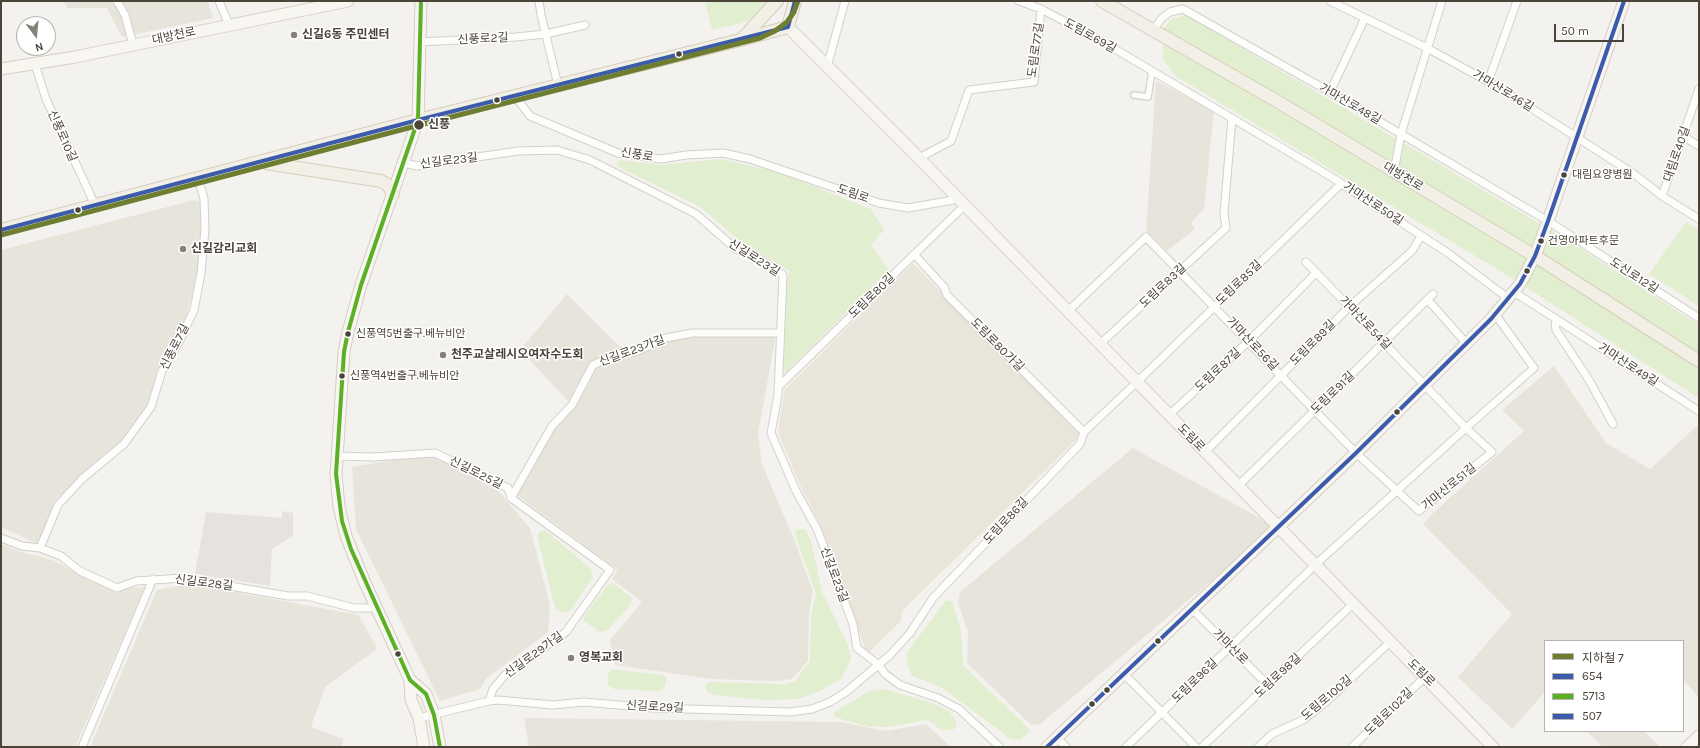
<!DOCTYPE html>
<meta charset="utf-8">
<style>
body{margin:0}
#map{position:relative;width:1700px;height:748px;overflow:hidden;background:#f4f2ee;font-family:Karla,"Noto Sans KR",sans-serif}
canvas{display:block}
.frame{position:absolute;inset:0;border:2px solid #4b4439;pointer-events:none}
.legend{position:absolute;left:1544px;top:640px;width:140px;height:92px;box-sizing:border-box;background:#fff;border:1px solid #b7b4b0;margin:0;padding:5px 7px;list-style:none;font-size:12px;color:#4b4439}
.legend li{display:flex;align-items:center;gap:8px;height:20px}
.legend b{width:20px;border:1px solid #b7b4b0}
.north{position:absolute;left:16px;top:16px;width:40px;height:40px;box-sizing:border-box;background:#fff;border:1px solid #b7b4b0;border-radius:50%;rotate:164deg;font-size:11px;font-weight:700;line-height:16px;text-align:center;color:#4b4439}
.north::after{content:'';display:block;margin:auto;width:14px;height:18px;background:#868178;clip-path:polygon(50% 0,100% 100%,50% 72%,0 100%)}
.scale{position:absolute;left:1554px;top:24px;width:70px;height:18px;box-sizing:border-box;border:2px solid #4b4439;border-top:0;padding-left:5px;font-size:12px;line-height:14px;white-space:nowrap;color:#4b4439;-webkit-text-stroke:3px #fff;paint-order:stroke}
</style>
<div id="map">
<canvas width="1700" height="748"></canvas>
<div class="frame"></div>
<ul class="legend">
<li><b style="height:5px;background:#6e7e31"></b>지하철 7</li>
<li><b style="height:5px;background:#3d5bab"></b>654</li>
<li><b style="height:5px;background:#5bb025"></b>5713</li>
<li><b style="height:5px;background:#3d5bab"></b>507</li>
</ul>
<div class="north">N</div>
<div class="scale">50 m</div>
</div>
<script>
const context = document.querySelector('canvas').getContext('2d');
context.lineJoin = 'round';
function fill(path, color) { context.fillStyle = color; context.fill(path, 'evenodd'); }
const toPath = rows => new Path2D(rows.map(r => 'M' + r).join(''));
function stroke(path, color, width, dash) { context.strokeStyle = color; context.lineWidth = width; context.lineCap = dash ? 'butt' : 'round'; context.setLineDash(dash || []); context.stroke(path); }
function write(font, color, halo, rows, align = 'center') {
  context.font = font + ' Karla,"Noto Sans KR",sans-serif'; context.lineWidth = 3; context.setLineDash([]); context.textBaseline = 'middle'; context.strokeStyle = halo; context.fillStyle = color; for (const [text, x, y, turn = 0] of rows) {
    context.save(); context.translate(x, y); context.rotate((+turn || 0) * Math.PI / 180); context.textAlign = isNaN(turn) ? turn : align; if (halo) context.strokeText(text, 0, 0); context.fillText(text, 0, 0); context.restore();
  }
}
fill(toPath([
 [62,1,207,1,214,18,122,37,107,8,68,8],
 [1156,81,1214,111,1204,209,1191,223,1195,229,1167,251,1146,231],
 [194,200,200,202,201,221,200,256,193,291,186,318,156,372,155,390,150,406,126,438,111,449,55,500,38,544,1,527,1,250],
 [567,294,624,351,635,352,692,333,771,332,775,340,758,434,762,464,793,537,813,591,809,615,808,661,792,679,776,681,711,679,615,665,610,640,642,602,612,579,618,570,514,493,552,426,572,405,520,350],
 [1554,366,1606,443,1650,469,1699,424,1699,698,1683,679,1683,641,1545,641,1545,692,1512,729,1458,677,1512,614,1423,524,1431,515,1524,431,1502,410],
 [1133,448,1276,527,1039,725,1030,724,967,663,968,632,958,603,960,592],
 [433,453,499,492,530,528,550,605,548,632,486,679,480,689,440,701,356,529,352,467],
 [1,544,21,552,53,560,78,574,117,591,130,588,145,587,75,747,1,747],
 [183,585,213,588,359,615,377,649,325,687,311,727,343,739,342,747,90,747,157,590],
 [524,718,841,722,886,731,926,724,951,747,529,747],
 [1586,731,1644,731,1660,747,1603,747]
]), '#e7e4dc');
fill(toPath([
 [913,263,1079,434,1075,441,902,611,901,621,867,654,820,524,799,483,778,432,785,389]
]), '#eae5da');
fill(toPath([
 [705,1,770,1,764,9,746,22,712,30],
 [1186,15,1561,236,1699,325,1699,398,1502,272,1177,77,1163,60,1163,29,1172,19],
 [720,159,777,172,871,209,884,230,871,245,889,270,785,373,780,333,789,271,740,241,699,206,616,166,619,160,660,165],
 [1686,222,1699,230,1699,306,1649,274],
 [800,529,805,529,811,541,822,592,847,643,851,659,842,678,820,691,798,699,765,700,714,695,707,692,705,686,709,682,786,684,795,681,810,661,811,616,816,594,795,534,796,530],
 [545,530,591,569,593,577,570,611,561,613,555,608,537,535,539,532],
 [613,583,632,598,631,604,608,630,600,632,584,621,584,616,607,586],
 [946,600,952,602,961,631,963,665,1028,728,1030,731,1020,740,1011,739,939,686,912,676,907,663,907,652],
 [612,669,663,675,667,678,664,688,660,691,614,689,608,685,608,673],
 [885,689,935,704,950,712,957,723,953,730,941,730,928,720,888,727,867,726,844,720,836,717,834,715,834,712,870,691]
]), '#e1eecf');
fill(toPath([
 [282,511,293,513,293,536,272,549,270,586,195,574,206,512,282,518]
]), '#e6e3df');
const pedestrian = toPath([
 [1134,95,1148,97,1152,71]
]);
const minor = toPath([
 [117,1,125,15,133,45],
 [219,1,229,25],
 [539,1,541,15,558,85],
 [1019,1,1041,9,1098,39,1333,178,1448,253,1509,299],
 [1330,1,1427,48,1498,87,1634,174,1662,196,1699,219],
 [1153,30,1162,18,1170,12,1183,9,1330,92,1548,221,1699,318],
 [420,42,516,37,546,34,585,25],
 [35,64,46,99,95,205],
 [827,67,845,1],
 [1488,82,1517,1],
 [1330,92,1365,18],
 [515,96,530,116,618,153,661,159,686,155,723,153,750,159,879,203,908,208,959,199],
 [1683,136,1699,146],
 [919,158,951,141,969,90,1034,82,1041,9],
 [404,163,417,166,518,151,557,150,590,160,696,214,736,249,755,256,783,275,778,395,771,433,796,491,817,529,853,624,857,648,879,665,885,674,900,685,938,698,959,709,1000,747],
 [1394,172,1401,134,1442,1],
 [1662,196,1699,89],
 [914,254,944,287,947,295,1084,432],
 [1514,292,1699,411],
 [1428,300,1466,343],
 [1068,311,1146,237,1356,453,1419,511,1492,452,1466,428,1534,368,1495,314],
 [1557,320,1555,324,1556,330,1589,380,1613,424],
 [1100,344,1226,228,1224,213,1232,118],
 [778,387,965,205],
 [1169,415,1249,341,1316,273],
 [1205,452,1349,307,1412,251,1421,236],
 [336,456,373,457,435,453,508,488,511,498,610,570,566,632,505,675,493,689,489,701],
 [1238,486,1433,294],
 [511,498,552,426,572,405,593,365,624,351,635,352,666,338,692,333,780,333],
 [1,538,22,546,40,548,61,556,80,571,117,588,136,581,184,578,288,596,307,596,354,608,377,608],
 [40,548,58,505,82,479,124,444,151,407,162,371,179,342,194,310,201,273,205,229,204,199,198,178],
 [1193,610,1268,685],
 [1124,674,1196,747],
 [419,718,489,701,498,700,553,705,584,702,653,708,790,712,812,709,830,702,846,692,890,655,910,633,933,598,1080,444,1084,432,1137,382,1341,184],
 [1057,738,1066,747],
 [82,747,153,579],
 [1126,747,1315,565,1466,428,1306,262],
 [1202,747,1353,604],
 [1258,747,1272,734,1303,720,1326,702,1390,642],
 [1352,747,1425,677]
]);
const secondary = toPath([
 [421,1,418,120,361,285,348,332,344,352,336,474,339,507,346,536,365,583,410,680,411,700,419,718,424,747],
 [788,27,909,148,1493,747],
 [1,69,75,57,348,1],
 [410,680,426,694,434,715,440,747],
 [1047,747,1356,453,1491,319,1520,284,1535,256,1548,221,1624,1],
 [1687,747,1699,736]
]);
const primary = toPath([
 [1102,1,1275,100,1535,256,1699,361],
 [741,40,777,1],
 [266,163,381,181,388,185,393,194],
 [1,230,418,120,740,40,788,27,795,1]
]);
stroke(pedestrian, '#d2d0cb', 8);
stroke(minor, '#d2d0cb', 9);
stroke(secondary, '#d3cfc5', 13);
stroke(primary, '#d6cebb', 14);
stroke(pedestrian, '#fdfdfc', 5.5);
stroke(minor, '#fdfdfc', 7);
stroke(secondary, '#f7f6f1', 11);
stroke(primary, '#f2efe6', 12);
stroke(toPath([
 [1,230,418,120,788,27,795,1]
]), '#3d5bab', 4);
stroke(toPath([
 [421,1,418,120,361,285,348,332,344,352,336,474,342,521,351,549,410,680,426,694,434,715,440,747]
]), '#5bb025', 4);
stroke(toPath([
 [1047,747,1356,453,1491,319,1520,284,1535,256,1548,221,1624,1]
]), '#3d5bab', 4);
stroke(toPath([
 [1,235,412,127,760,38,775,31,787,22,794,12,798,1]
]), '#6e7e31', 5);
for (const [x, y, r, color] of [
 [294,35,4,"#868178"],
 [679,54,3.5,"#4b4439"],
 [497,100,3.5,"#4b4439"],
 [419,125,5.5,"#4b4439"],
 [1564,175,3.5,"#4b4439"],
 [78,210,3.5,"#4b4439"],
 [1541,241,3.5,"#4b4439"],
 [183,249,4,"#868178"],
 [1527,271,3.5,"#4b4439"],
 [348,334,3.5,"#4b4439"],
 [443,355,4,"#868178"],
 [342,376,3.5,"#4b4439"],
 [1397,412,3.5,"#4b4439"],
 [1158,641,3.5,"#4b4439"],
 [398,654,3.5,"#4b4439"],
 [571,658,4,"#868178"],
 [1107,690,3.5,"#4b4439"],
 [1092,704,3.5,"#4b4439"]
]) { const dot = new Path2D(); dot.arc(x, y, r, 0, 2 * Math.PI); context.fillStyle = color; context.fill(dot); stroke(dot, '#fff', 1.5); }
write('11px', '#4b4439', '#fff', [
 ["대림요양병원",1572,175],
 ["건영아파트후문",1548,241],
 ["신풍역5번출구.베뉴비안",356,334],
 ["신풍역4번출구.베뉴비안",350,376]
], 'left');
write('bold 12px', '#4b4439', '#fff', [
 ["신길6동 주민센터",302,35],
 ["신길감리교회",191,249],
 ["천주교살레시오여자수도회",451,355],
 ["영복교회",579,658]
], 'left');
write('12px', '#4b4439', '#fff', [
 ["대방천로",174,36,-12],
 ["도림로69길",1090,36,29],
 ["신풍로2길",483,39,-3],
 ["도림로77길",1036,50,-82],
 ["가마산로46길",1503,91,31],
 ["가마산로48길",1350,104,30],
 ["신풍로10길",62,136,66],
 ["대림로40길",1677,154,-71],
 ["신풍로",637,155,9],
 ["신길로23길",449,161,-7],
 ["대방천로",1403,177,31],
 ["도림로",853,194,19],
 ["가마산로50길",1373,204,33],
 ["신길로23길",754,258,32],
 ["도신로12길",1634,276,33],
 ["도림로85길",1239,283,-44],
 ["도림로83길",1163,286,-43],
 ["도림로80길",872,296,-44],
 ["가마산로54길",1365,323,46],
 ["도림로89길",1313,343,-45],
 ["가마산로56길",1252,344,46],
 ["도림로80가길",997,345,45],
 ["신풍로7길",175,347,-63],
 ["신길로23가길",632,351,-20],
 ["가마산로49길",1628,365,33],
 ["도림로87길",1218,370,-43],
 ["도림로91길",1333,393,-44],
 ["도림로",1191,438,46],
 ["신길로25길",476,473,26],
 ["가마산로51길",1449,487,-39],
 ["도림로86길",1006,521,-47],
 ["신길로23길",834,575,69],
 ["신길로28길",204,583,7],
 ["가마산로",1230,647,45],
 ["신길로29가길",534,655,-36],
 ["도림로",1421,673,45],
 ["도림로98길",1278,676,-43],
 ["도림로96길",1195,681,-44],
 ["도림로100길",1327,698,-40],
 ["신길로29길",655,707,3],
 ["도림로102길",1389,712,-44]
]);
write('bold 12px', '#4b4439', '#fff', [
 ["신풍",428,125]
], 'left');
</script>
